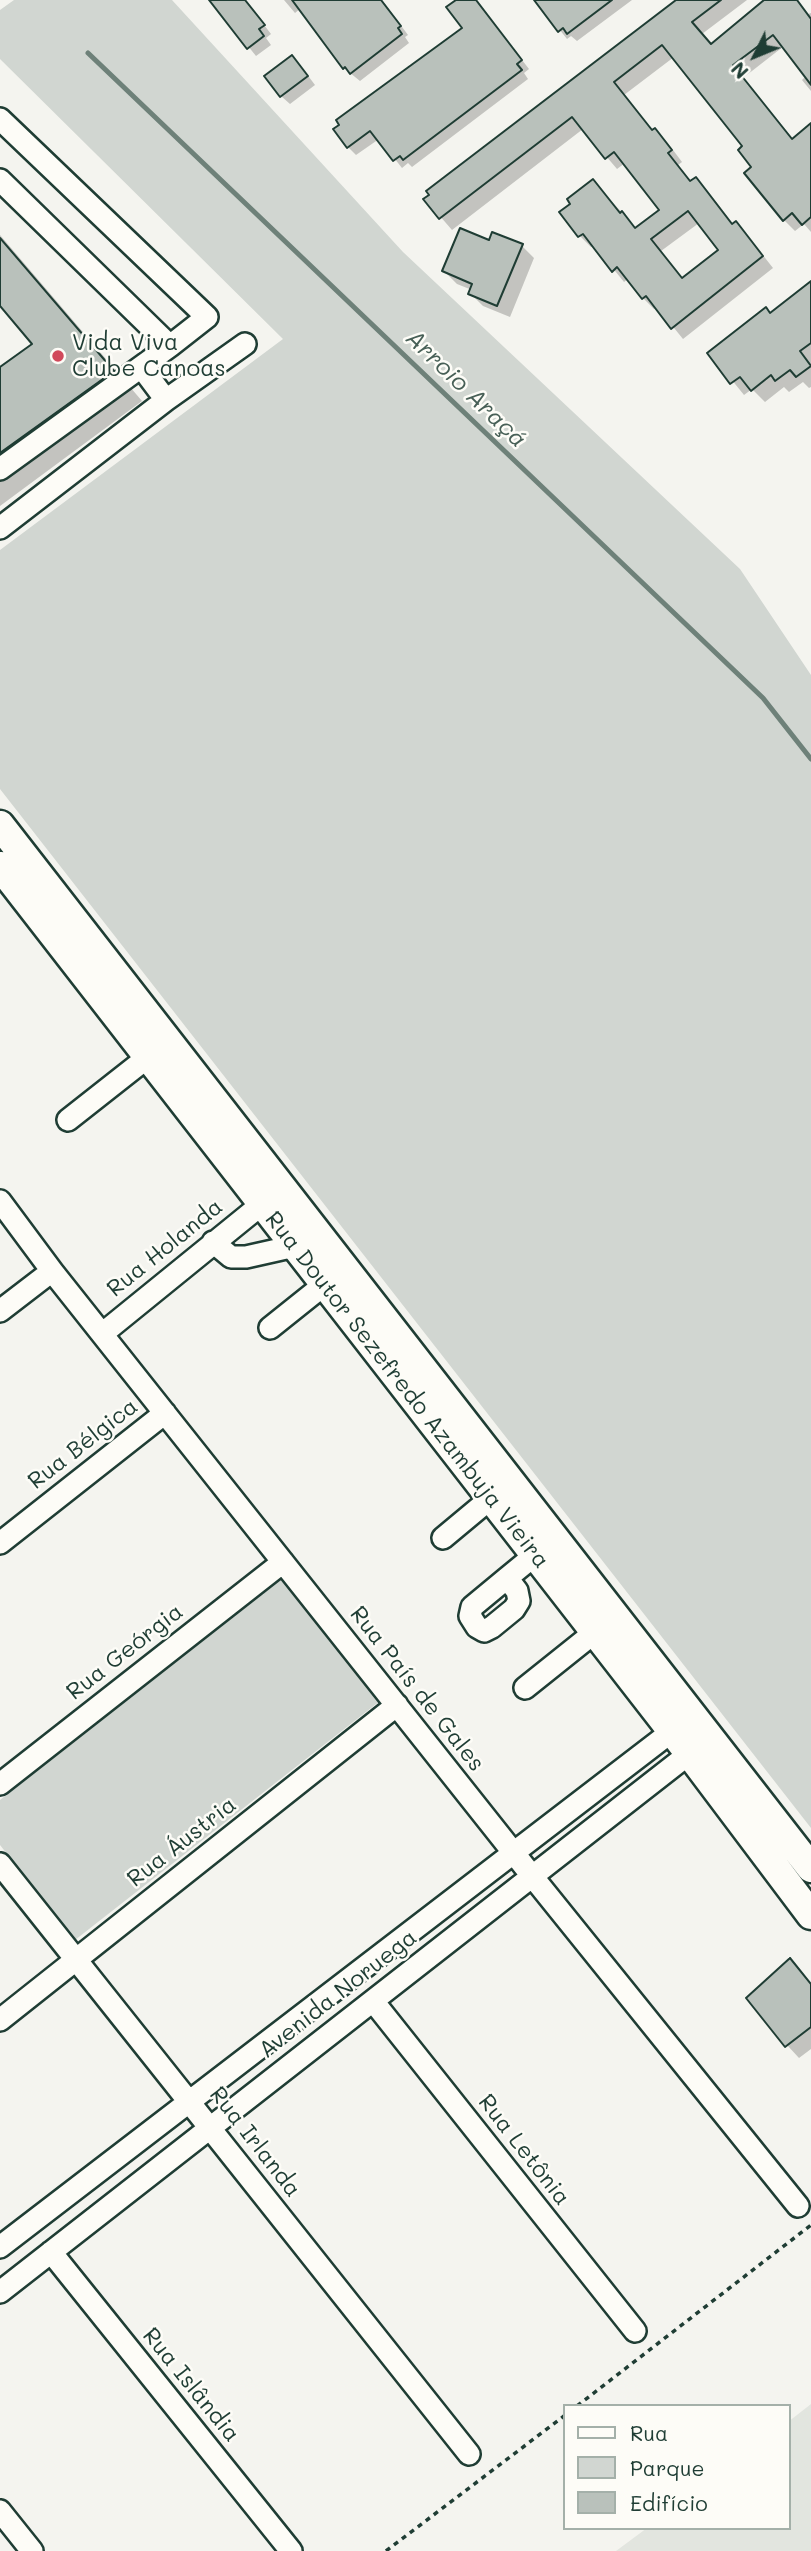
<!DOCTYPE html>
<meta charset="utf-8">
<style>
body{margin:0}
#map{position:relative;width:811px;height:2551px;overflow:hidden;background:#f4f4ef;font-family:Mali,sans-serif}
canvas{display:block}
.legend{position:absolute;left:563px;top:2404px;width:228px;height:126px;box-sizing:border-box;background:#fdfcf7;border:2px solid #a4b0a9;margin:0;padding:9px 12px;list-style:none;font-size:21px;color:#1f3d34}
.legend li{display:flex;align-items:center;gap:14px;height:35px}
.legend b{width:35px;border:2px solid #a4b0a9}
.north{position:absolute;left:720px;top:21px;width:70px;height:70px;-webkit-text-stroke:5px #fdfcf7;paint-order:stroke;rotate:227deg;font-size:19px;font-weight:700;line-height:28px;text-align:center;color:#1f3d34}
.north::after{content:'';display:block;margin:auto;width:24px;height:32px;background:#1f3d34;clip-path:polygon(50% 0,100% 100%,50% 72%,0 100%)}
</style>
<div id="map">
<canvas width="811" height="2551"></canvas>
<ul class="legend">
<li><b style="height:9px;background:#fdfcf7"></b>Rua</li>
<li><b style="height:19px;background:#d1d6d1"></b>Parque</li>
<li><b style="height:19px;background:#b9c1bb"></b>Edifício</li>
</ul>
<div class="north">N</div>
</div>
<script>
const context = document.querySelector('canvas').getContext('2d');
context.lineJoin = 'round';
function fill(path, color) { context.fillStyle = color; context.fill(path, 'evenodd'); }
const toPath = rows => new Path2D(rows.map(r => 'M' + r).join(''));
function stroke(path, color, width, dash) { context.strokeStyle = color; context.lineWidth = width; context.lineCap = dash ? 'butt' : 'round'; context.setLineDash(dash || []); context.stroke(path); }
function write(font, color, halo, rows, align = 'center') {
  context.font = font + ' Mali,sans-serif'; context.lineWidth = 5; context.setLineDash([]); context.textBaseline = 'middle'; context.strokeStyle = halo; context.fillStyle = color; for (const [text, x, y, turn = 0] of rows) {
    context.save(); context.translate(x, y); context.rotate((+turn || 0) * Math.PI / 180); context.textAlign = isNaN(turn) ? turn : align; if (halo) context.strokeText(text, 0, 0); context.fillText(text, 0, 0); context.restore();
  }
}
fill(toPath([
 [811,2404,811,2551,616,2551,647,2528,788,2528,788,2422]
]), '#e2e5df');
fill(toPath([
 [14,0,172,0,403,252,740,569,811,675,811,1828,0,789,0,550,283,339,0,59,0,10],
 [283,1578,380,1701,75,1940,0,1845,0,1800]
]), '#d1d6d1');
fill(toPath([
 [211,0,245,0,271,34,266,38,271,45,256,56],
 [284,0,382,0,408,35,405,37,409,43,360,81,344,68,301,8,295,13],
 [459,0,474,0,481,7,529,69,524,73,528,79,412,167,408,163,402,168,379,139,356,155,348,147,464,29],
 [536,0,632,0,577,41,571,36,567,39],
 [679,0,747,0,702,34,712,46,767,0,797,0,808,14,811,13,811,91,802,80,806,76,784,46,743,78,794,140,811,126,811,232,804,224,795,231,784,220,754,167,745,146,674,57,624,95,654,132,655,130,667,142,682,162,678,165,691,182,696,179,707,190,734,225,736,224,747,235,773,268,683,339,657,307,654,309,643,298,628,279,624,282,594,245,591,247,580,236,572,204,593,181,637,229,661,210,625,163,617,169,583,129,452,230,426,200],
 [699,223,720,250,683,279,661,251],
 [300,65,315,85,290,104,281,96],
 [0,235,142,401,0,506,0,369,34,345,0,303],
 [522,246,534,258,510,317,483,306,470,293,472,290,457,284,444,271],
 [811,292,811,387,809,388,803,382,789,392,784,387,765,402,752,389,744,395,710,353],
 [790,1960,811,1984,811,2049,799,2058,787,2045]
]), '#0003');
stroke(toPath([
 [88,53,763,698,811,759]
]), '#6e8179', 5);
const building = toPath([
 [209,0,245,0,265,25,259,29,264,36,247,49,209,0],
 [292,0,381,0,401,26,398,28,402,34,350,74,345,67,343,69,292,0],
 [456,0,476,0,522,60,517,64,522,70,403,160,400,156,393,161,370,131,347,148,333,129,339,125,336,120,462,28,446,7,456,0],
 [534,0,612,0,567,34,563,28,558,32,534,0],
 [676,0,721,0,692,22,711,44,764,0,797,0,811,19,811,85,773,35,733,65,792,139,811,123,811,217,802,225,792,213,783,221,744,173,751,167,738,150,742,146,662,45,614,82,652,130,655,128,672,150,668,153,690,181,696,177,732,224,736,221,763,256,671,329,646,296,642,299,617,267,612,272,583,234,578,237,559,212,570,204,567,199,593,179,620,213,622,211,635,228,659,210,614,152,605,159,572,117,439,219,423,199,429,195,426,191,676,0],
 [688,211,718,250,682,278,651,239,688,211],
 [292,55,308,76,280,97,264,76,292,55],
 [460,228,489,240,492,232,523,244,497,306,468,294,472,284,442,271,460,228],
 [0,238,114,371,0,453,0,367,32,344,0,306,0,238],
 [811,281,811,343,800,351,811,366,796,377,790,370,775,381,771,375,751,391,740,377,730,384,707,353,766,307,770,313,811,281],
 [790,1958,811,1984,811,2027,785,2047,746,1998,790,1958]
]);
fill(building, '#b9c1bb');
stroke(building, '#1f3d34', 2);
const minor = toPath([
 [0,119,207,317,170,346],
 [0,180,170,346,0,469],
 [166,400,245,344],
 [0,528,166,400,142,368],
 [68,1120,148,1057],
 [0,1201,52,1271,532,1876,798,2206],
 [213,1242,231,1257,246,1257,295,1246],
 [0,1311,52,1271],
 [270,1328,325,1284],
 [102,1334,262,1204],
 [443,1538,491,1498],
 [0,1543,165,1413],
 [507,1578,517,1591,519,1601,514,1609,492,1627,484,1631,477,1627,470,1616,472,1607,507,1578,535,1555],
 [525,1688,595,1632],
 [0,1784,283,1562],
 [0,1864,469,2454],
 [373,2001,635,2331],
 [0,2020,397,1705],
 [0,2247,684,1722],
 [51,2252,291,2551],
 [0,2292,699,1746],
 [0,2511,32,2551]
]);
const major = toPath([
 [0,825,811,1868],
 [0,866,689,1753,811,1915]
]);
stroke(minor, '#1f3d34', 26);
stroke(major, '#1f3d34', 33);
stroke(toPath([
 [577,2406,811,2225],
 [386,2551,564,2416]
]), '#1f3d34', 3.5, [5, 5]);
stroke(minor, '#fdfcf7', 21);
stroke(major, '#fdfcf7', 28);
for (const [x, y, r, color] of [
 [58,356,7,"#d1495b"]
]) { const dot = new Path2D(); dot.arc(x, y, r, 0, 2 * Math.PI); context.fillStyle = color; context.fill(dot); stroke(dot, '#fdfcf7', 2.5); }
write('23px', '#1f3d34', '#fdfcf7', [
 ["Vida Viva",72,343],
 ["Clube Canoas",72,369]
], 'left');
write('23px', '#1f3d34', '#fdfcf7', [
 ["Rua Holanda",165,1248,-39],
 ["Rua Doutor Sezefredo Azambuja Vieira",407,1390,52],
 ["Rua Bélgica",83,1444,-38],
 ["Rua Geórgia",125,1652,-38],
 ["Rua País de Gales",417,1689,52],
 ["Rua Áustria",182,1842,-38],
 ["Avenida Noruega",338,1994,-38],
 ["Rua Irlanda",255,2142,52],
 ["Rua Letônia",524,2150,52],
 ["Rua Islândia",191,2385,51]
]);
write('italic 24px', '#475f56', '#fdfcf7', [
 ["Arroio Araçá",466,389,44]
]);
</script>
